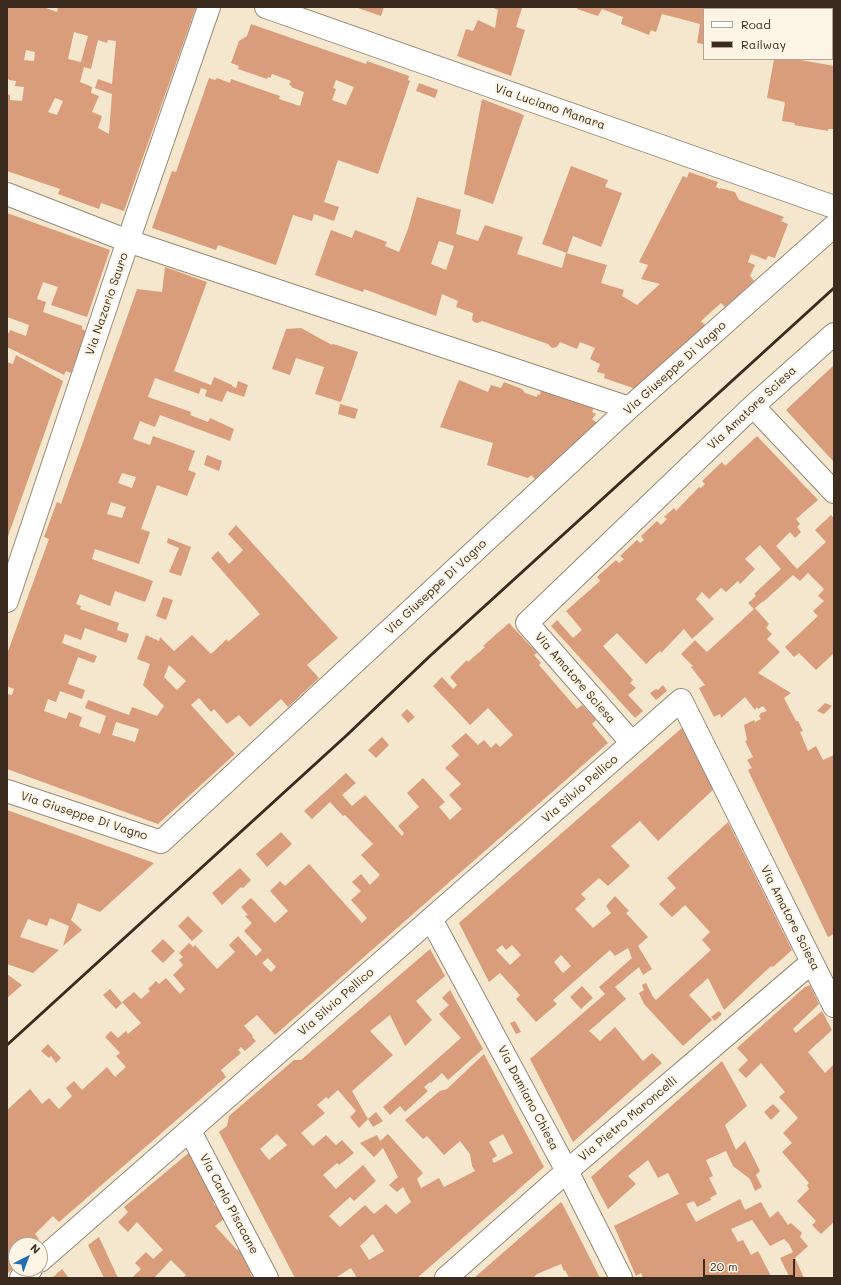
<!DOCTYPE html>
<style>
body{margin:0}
#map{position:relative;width:841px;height:1285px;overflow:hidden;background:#f5e7cd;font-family:Mali,sans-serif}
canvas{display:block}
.frame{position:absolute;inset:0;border:8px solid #3b2a1e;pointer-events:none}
.legend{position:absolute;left:703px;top:8px;width:130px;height:52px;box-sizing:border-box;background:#fcf5e5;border:1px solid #afa495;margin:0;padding:5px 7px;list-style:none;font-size:12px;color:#3b2a1e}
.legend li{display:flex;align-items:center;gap:8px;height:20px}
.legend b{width:20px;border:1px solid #afa495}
.north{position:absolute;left:8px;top:1237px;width:40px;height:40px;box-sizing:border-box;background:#fcf5e5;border:1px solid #afa495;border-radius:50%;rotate:42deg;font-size:11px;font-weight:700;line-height:16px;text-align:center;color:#3b2a1e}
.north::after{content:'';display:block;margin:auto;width:14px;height:18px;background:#1f6fb2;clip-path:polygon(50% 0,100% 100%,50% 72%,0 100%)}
.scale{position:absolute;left:703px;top:1259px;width:92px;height:18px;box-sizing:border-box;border:2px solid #3b2a1e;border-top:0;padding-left:5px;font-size:12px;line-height:14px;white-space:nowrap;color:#3b2a1e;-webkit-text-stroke:3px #fcf5e5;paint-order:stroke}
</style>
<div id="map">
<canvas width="841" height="1285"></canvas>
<div class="frame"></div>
<ul class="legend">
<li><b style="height:5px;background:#fff"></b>Road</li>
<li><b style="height:5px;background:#3b2a1e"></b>Railway</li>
</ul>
<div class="north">N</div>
<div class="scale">20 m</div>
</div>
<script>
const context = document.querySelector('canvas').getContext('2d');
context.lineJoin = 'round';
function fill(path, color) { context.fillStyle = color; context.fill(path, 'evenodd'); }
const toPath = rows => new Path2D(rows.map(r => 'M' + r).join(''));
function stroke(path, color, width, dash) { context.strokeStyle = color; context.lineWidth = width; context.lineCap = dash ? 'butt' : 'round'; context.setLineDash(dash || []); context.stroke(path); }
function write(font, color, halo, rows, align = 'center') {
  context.font = font + ' Mali,sans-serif'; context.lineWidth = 4; context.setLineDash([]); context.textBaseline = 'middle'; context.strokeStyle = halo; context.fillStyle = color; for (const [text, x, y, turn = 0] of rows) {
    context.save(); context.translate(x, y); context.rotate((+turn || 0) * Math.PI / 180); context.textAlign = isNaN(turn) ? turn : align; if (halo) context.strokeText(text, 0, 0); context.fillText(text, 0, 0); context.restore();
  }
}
fill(toPath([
 [7,7,43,7,57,12,58,7,196,7,124,211,101,203,99,209,58,194,60,189,7,171,7,94,10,95,10,100,22,101,24,87,15,86,16,81,9,80,7,77],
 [74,32,88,36,81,62,68,59],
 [98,40,107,43,108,40,116,41,112,84,98,79,95,88,112,94,109,134,98,128,102,116,92,112,99,96,91,93,92,87,80,82,84,67,91,69],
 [26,50,35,52,34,61,24,60],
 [55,98,63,101,57,115,48,112],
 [355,7,384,7,381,16],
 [491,7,518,7,522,8,516,27,525,30,511,76,457,56,466,29,473,31,478,20,495,28,498,10],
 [578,7,834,7,834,48,832,48,832,9,704,9,704,44,697,43,700,24,662,14,656,32,651,30,649,35,621,24,623,17,602,9,598,16,577,9],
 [251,24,366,64,367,61,409,76,408,80,410,81,378,174,338,160,324,202,339,207,334,221,314,214,312,221,293,215,276,265,218,245,216,250,152,228,172,171,176,172,209,78,215,80,217,78,230,83,231,79,280,96,279,99,300,106,304,92,291,87,292,86,289,85,291,81,272,74,270,78,268,77,267,79,238,69,239,66,231,63,239,41,247,36],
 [336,80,354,87,346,105,332,100,336,89,333,88],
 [774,59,795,59,834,66,834,129,828,129,828,131,794,125,795,123,782,121,785,102,767,98],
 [419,83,438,90,435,98,416,91],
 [482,99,524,115,493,204,464,194],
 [571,166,608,180,605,187,622,193,601,247,573,236,567,253,542,244],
 [689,172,718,182,716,187,720,189,720,188,735,192,739,200,784,217,781,221,788,224,775,258,768,256,766,260,751,254,748,262,755,265,750,276,754,281,725,307,721,303,701,321,705,325,636,389,604,378,605,374,597,372,600,364,590,359,595,348,580,342,577,349,560,342,557,347,552,348,548,344,482,321,477,323,474,322,472,320,473,313,456,307,458,301,442,294,436,316,364,289,363,292,315,275,331,230,352,238,355,230,387,242,385,246,399,252,408,229,417,197,461,210,456,234,478,241,485,225,523,237,517,254,562,268,566,253,607,265,601,283,624,290,622,296,637,305,660,284,641,279,648,265,639,262,683,176,687,178],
 [439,241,454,246,446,270,431,264],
 [7,213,110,250,87,317,51,305,58,287,43,282,37,299,46,302,43,312,82,326,82,329,86,331,71,373,66,371,64,375,7,347,7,336,10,330,26,336,29,325,7,317],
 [165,267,207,282,174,371,211,385,214,377,232,385,232,386,236,388,238,381,248,385,244,397,227,391,222,402,205,396,207,390,201,388,199,394,155,378,148,397,191,412,190,415,208,422,210,418,234,429,230,441,160,415,155,427,140,421,133,439,150,445,153,436,195,451,188,470,196,473,187,496,157,485,141,529,150,532,139,564,95,549,92,559,153,581,145,602,115,591,110,606,80,594,76,604,81,606,80,609,119,623,117,630,129,634,126,643,85,628,81,640,65,634,62,643,97,656,94,663,78,657,68,684,85,690,82,699,60,691,56,702,48,699,44,711,66,719,69,712,82,717,79,726,100,734,106,716,85,708,88,700,129,715,132,707,157,716,164,706,143,685,150,664,137,659,146,635,159,641,160,637,174,651,192,635,211,654,227,639,228,642,260,614,211,558,218,551,229,564,243,550,228,534,236,525,338,638,307,665,319,678,288,707,281,699,250,727,239,715,227,724,214,709,211,712,199,698,191,705,235,754,158,824,7,769,7,694,12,695,14,689,7,686,7,654,49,539,44,537,57,502,61,504,137,289,162,292],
 [122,473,136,477,132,488,118,483],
 [111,502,126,507,122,518,107,514],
 [169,665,186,681,177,690,164,677],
 [116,722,139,729,135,742,112,735],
 [301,328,332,345,332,344,337,345,358,352,341,402,315,394,324,367,296,358,290,375,272,369,286,329],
 [16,355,63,381,7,539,7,362,13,364],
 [834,365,834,462,786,410],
 [459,380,488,392,491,385,501,388,504,382,522,389,525,393,537,397,538,394,540,395,541,389,594,407,592,412,596,414,592,419,597,423,535,479,531,475,528,478,487,465,493,443,440,427],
 [340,404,358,409,355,419,338,414],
 [757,436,818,500,796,519,800,524,797,527,801,532,795,538,790,532,776,546,797,569,826,542,815,530,831,515,834,518,834,600,833,601,834,602,834,653,816,670,799,653,794,657,785,647,818,616,813,611,824,601,818,596,824,589,808,573,800,581,793,575,763,602,762,602,755,608,769,624,766,628,772,634,767,639,780,652,758,673,791,693,784,698,796,721,798,721,803,731,800,732,808,751,816,746,823,760,834,755,834,934,828,937,748,770,752,768,747,760,753,757,745,741,747,740,744,725,754,720,755,722,761,719,759,716,761,713,767,711,763,706,758,709,757,707,755,710,745,697,721,718,720,714,714,717,699,688,705,685,691,667,693,666,681,654,695,640,707,652,754,609,748,603,756,596,754,594,781,569,760,545,745,559,755,569,740,584,738,581,726,592,721,588,709,599,702,592,696,599,714,619,692,639,684,629,661,653,660,651,646,664,617,633,603,646,633,680,630,683,636,688,628,695,643,711,635,718,551,626,557,620,573,638,582,630,566,611,600,581,600,580,597,577,616,560,619,563,624,559,620,556,637,540,640,543,644,540,641,536,657,521,661,525,667,519,664,517,674,508,676,511,699,487,701,488,705,484,702,481,722,462,725,466],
 [207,455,222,461,219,471,204,465],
 [168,538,191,547,181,576,169,572,179,548,167,543],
 [163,597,173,600,166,620,156,616],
 [509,623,537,653,534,655,541,663,539,665,577,709,582,705,596,720,592,724,608,743,275,1035,257,1015,244,1026,253,1036,252,1037,256,1041,245,1051,241,1047,238,1050,241,1053,221,1070,226,1077,59,1222,53,1216,35,1234,39,1239,32,1245,16,1245,16,1266,7,1274,7,1110,30,1089,42,1104,49,1098,59,1109,72,1096,66,1088,74,1081,82,1090,107,1067,115,1077,126,1067,116,1056,120,1053,105,1037,111,1031,118,1038,126,1031,128,1034,141,1023,122,1002,134,992,141,999,150,991,148,989,156,981,159,984,166,978,180,994,185,989,173,975,183,965,179,960,183,957,179,953,189,943,193,947,195,945,217,969,235,952,229,945,238,936,256,956,262,950,244,931,252,923,245,916,248,915,241,907,251,898,275,923,288,911,270,891,280,881,285,886,309,864,362,923,367,918,351,900,361,891,352,882,361,874,370,885,380,875,361,855,373,844,345,815,343,816,330,802,312,819,304,811,346,773,356,783,342,795,352,806,365,795,402,836,404,833,398,826,419,807,407,793,423,778,445,802,439,807,450,820,462,809,449,795,461,784,445,768,459,755,451,746,466,733,478,745,484,740,491,748,496,743,500,747,513,735,488,708,470,725,433,686,442,677,453,689,457,685,450,677,467,660,468,662,485,647,483,646],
 [268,958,276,967,271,972,262,963],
 [663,685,667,691,656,700,650,693,656,689,658,690],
 [825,703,832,706,824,714,817,711],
 [407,709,415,717,408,723,401,715],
 [683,727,714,789,658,841,640,821,611,846,630,866,608,886,599,878,581,894,586,899,575,909,593,928,611,913,606,906,615,896,629,911,626,913,648,937,638,946,652,969,643,975,639,967,615,987,626,999,589,1031,600,1041,615,1027,643,1061,652,1053,662,1063,573,1142,530,1059,605,994,599,987,632,958,628,948,615,956,610,950,553,1000,557,1004,536,1022,516,999,520,995,500,973,489,982,459,923],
 [502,945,506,950,512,945,521,955,510,965,496,950],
 [561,955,571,966,563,973,554,962],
 [382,737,389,745,376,758,368,750],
 [7,810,154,863,100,912,78,903,71,920,82,930,63,946,69,926,50,918,47,926,28,919,20,937,59,950,33,973,7,964],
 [728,822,792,950,773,967,771,966,724,1010,708,978,689,995,712,1020,683,1046,644,1004,639,993,644,990,642,985,646,983,653,997,656,1000,711,950,702,940,710,932,685,905,672,917,659,904,676,888,667,878],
 [281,832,292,844,267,867,256,854],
 [240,868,251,880,243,888,241,887,222,905,212,893],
 [188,916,203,931,192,941,178,926],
 [163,939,175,951,163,963,151,951],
 [430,949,445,976,416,1001,432,1020,405,1046,390,1015,370,1031,393,1055,352,1091,368,1119,359,1128,350,1117,356,1111,338,1090,328,1099,326,1097,317,1105,325,1113,301,1133,313,1146,326,1135,336,1145,342,1140,354,1153,339,1165,337,1163,323,1175,336,1189,363,1165,376,1181,354,1201,350,1197,329,1216,340,1227,365,1205,374,1214,386,1204,396,1214,411,1202,403,1187,397,1192,389,1185,398,1177,383,1148,374,1157,360,1143,377,1135,380,1141,388,1134,423,1173,417,1179,421,1188,439,1178,444,1187,475,1171,472,1166,470,1154,460,1141,444,1155,427,1136,423,1139,405,1120,440,1091,447,1089,484,1054,544,1167,417,1278,357,1278,351,1268,335,1278,295,1278,219,1132,227,1126,229,1116,294,1060,301,1060],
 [277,1134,287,1145,269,1160,260,1149],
 [503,1134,513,1153,494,1163,492,1159,497,1156,489,1142],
 [373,1234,384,1251,369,1260,360,1246],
 [7,974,22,985,7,998],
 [810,985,819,1004,793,1029,796,1033,822,1011,832,1030,808,1052,825,1073,834,1064,834,1222,821,1234,812,1225,816,1221,797,1201,809,1189,807,1185,809,1183,782,1152,792,1143,783,1133,798,1118,779,1097,785,1092,761,1063,746,1078,738,1070,748,1060,737,1048,805,987],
 [582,986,593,998,581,1009,570,997],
 [110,989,122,1003,116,1009,103,995],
 [450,990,483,1049,448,1080,442,1073,431,1083,430,1082,424,1087,428,1091,405,1112,400,1106,390,1115,383,1107,461,1038,439,1014,449,1005,442,998],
 [719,1011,722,1014,715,1021,711,1017],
 [515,1021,521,1032,516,1034,510,1023],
 [48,1044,61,1058,56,1063,51,1056,49,1058,41,1051],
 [722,1061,747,1106,725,1125,736,1150,745,1141,760,1171,756,1175,762,1187,755,1191,750,1179,733,1166,726,1151,706,1160,713,1176,709,1178,717,1194,710,1198,711,1200,697,1207,694,1201,686,1204,696,1222,740,1199,745,1210,761,1202,770,1218,778,1211,788,1225,791,1223,802,1233,800,1237,808,1246,795,1258,804,1278,790,1278,780,1258,793,1252,789,1244,784,1239,770,1246,752,1220,731,1229,738,1242,743,1240,751,1255,758,1251,772,1278,643,1278,641,1273,636,1276,614,1226,679,1194,668,1173,658,1178,648,1160,628,1176,636,1184,608,1209,591,1177],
 [773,1104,780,1111,771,1120,764,1112],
 [376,1112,383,1121,373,1127,368,1119],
 [191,1151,217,1199,213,1202,215,1206,218,1205,224,1219,215,1226,237,1250,238,1249,239,1251,244,1249,255,1271,250,1273,253,1278,183,1278,186,1275,171,1260,154,1278,134,1278,133,1277,141,1269,135,1263,146,1252,153,1259,163,1250,137,1222,128,1232,118,1222,128,1212,124,1207],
 [561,1202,563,1205,600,1278,569,1278,565,1270,564,1271,561,1264,537,1274,533,1278,474,1278],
 [99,1237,118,1278,104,1278,88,1245],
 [62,1269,69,1278,52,1278]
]), '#d99d7b');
const minor = toPath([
 [266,7,834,207],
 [7,194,128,241,629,408],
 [834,334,753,406,527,623,632,743,681,700,834,1006],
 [753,406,834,492],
 [7,601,128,241,209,7],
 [7,791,161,842,629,408,834,226],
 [431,919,567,1171,621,1278],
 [190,1131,267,1278],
 [40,1261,632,743],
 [21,1278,31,1269],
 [446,1278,567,1171,812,962]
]);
stroke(minor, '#988876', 24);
stroke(minor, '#fff', 22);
stroke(toPath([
 [7,1045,347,735,431,655,834,288]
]), '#3b2a1e', 3);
write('12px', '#3b2a1e', '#fcf5e5', [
 ["Via Luciano Manara",550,107,19],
 ["Via Nazario Sauro",107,304,-71],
 ["Via Giuseppe Di Vagno",675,368,-42],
 ["Via Amatore Sciesa",752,408,-43],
 ["Via Giuseppe Di Vagno",436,587,-43],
 ["Via Amatore Sciesa",575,678,49],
 ["Via Silvio Pellico",580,789,-41],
 ["Via Giuseppe Di Vagno",84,816,18],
 ["Via Amatore Sciesa",790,918,63],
 ["Via Silvio Pellico",336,1002,-41],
 ["Via Damiano Chiesa",528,1098,62],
 ["Via Pietro Maroncelli",628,1119,-40],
 ["Via Carlo Pisacane",229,1204,62]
]);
</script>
